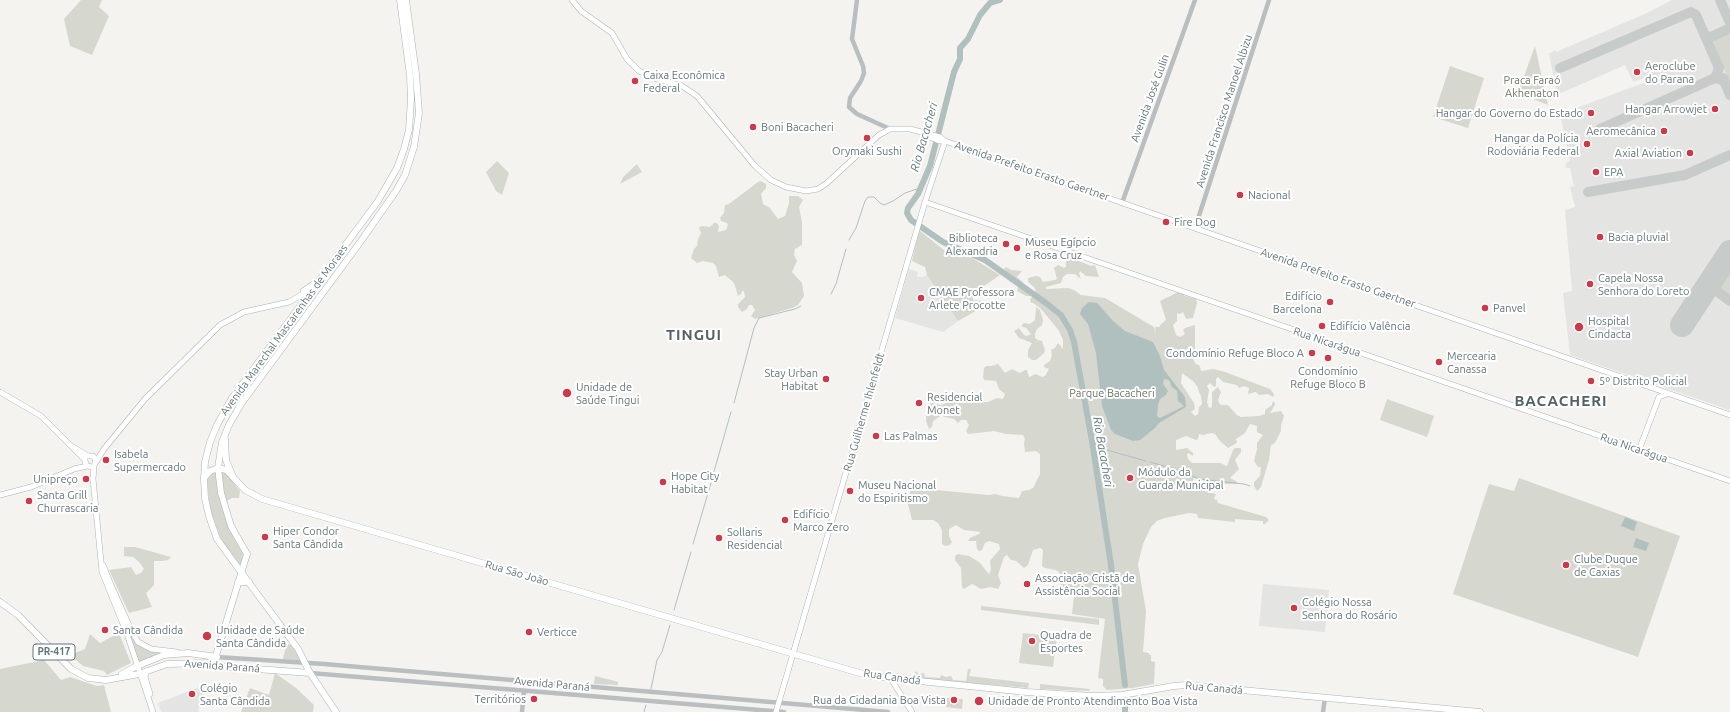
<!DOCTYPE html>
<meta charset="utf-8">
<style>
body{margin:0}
canvas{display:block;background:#f4f3f0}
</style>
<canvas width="1730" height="712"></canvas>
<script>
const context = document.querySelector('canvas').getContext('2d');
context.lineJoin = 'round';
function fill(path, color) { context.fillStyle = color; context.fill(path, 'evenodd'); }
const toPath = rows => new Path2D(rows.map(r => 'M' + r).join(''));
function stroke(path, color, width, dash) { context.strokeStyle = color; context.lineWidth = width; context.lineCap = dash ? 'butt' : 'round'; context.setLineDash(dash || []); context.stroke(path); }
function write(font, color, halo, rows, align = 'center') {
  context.font = font + ' Ubuntu,sans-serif'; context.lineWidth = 4; context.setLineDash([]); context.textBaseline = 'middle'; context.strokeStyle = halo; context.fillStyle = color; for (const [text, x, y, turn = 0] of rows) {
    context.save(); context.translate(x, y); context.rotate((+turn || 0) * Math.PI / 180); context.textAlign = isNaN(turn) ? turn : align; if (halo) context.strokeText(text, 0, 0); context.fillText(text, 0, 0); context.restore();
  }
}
fill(toPath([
 [1672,0,1730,0,1730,410,1570,355,1563,293,1572,291,1565,210,1575,207,1570,187,1574,186,1570,168,1566,168,1565,163,1570,161,1560,114,1646,82,1644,78,1633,82,1625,65,1559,94,1557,93,1549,54,1555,50,1556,52,1645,14],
 [909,269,918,272,917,277,923,277,927,275,958,321,943,332,895,318],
 [1263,584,1329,590,1325,632,1259,626],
 [205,685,198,712,161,712,158,703]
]), '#e4e4e3');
fill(toPath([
 [81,0,102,0,99,7,109,16,92,55,70,46,64,19],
 [1730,32,1730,84,1713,41,1716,38],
 [1535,46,1548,105,1518,93],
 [1450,66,1484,78,1468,128,1433,117],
 [497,161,509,173,502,195,496,191,486,172],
 [637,164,642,172,620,184,623,177],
 [761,181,766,184,766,188,761,194,763,204,770,208,778,219,785,216,789,203,789,196,798,196,803,200,799,207,802,222,802,245,795,249,794,255,797,261,792,272,802,283,804,296,798,305,792,308,755,319,751,316,755,310,752,305,749,305,747,309,742,312,738,307,738,304,745,297,744,291,742,291,741,294,738,296,734,283,725,275,719,277,716,266,713,263,703,261,697,263,691,258,694,249,697,246,698,239,701,233,699,228,701,226,710,227,714,223,717,223,719,226,718,232,726,230,728,225,727,223,721,221,720,218,724,213,725,205,729,204,758,182],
 [919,230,945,251,972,258,1000,275,974,293,973,300,992,302,958,321,927,275,925,267,912,261],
 [1066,258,1072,258,1091,266,1095,265,1099,277,1086,276,1080,271,1079,273,1081,279,1075,274,1067,274,1063,277,1061,283,1046,287,1046,289,1068,288,1074,290,1081,295,1105,298,1154,327,1156,334,1155,327,1159,327,1161,324,1166,320,1160,301,1178,292,1182,293,1185,296,1196,299,1197,303,1193,318,1186,319,1183,312,1180,314,1177,313,1177,321,1173,325,1174,328,1176,335,1180,337,1185,334,1183,330,1185,328,1195,325,1195,352,1191,354,1195,363,1200,366,1201,371,1213,369,1225,372,1270,389,1274,394,1273,397,1268,394,1259,395,1256,392,1248,394,1249,388,1244,386,1239,388,1237,385,1223,382,1218,377,1216,379,1216,386,1214,387,1210,383,1207,386,1209,390,1207,402,1209,408,1212,407,1212,392,1218,387,1221,392,1218,400,1219,403,1221,405,1228,405,1237,415,1241,417,1259,416,1265,414,1265,410,1272,405,1272,403,1274,401,1275,405,1270,413,1281,411,1284,416,1281,425,1281,431,1275,443,1271,445,1269,460,1261,487,1257,491,1254,486,1254,482,1260,476,1261,467,1258,467,1254,461,1257,449,1257,443,1263,435,1257,432,1257,426,1250,424,1245,433,1236,439,1237,443,1228,448,1220,441,1215,434,1212,433,1203,435,1199,434,1198,439,1196,440,1186,436,1176,440,1176,450,1187,448,1193,453,1193,456,1188,453,1187,454,1188,459,1192,463,1220,463,1227,466,1233,450,1235,448,1241,448,1241,452,1235,460,1239,469,1230,478,1236,481,1238,484,1216,484,1194,478,1193,481,1202,490,1216,494,1214,499,1217,500,1218,503,1266,517,1269,520,1265,524,1263,524,1263,521,1235,519,1235,522,1198,518,1197,514,1189,513,1165,518,1157,521,1151,527,1143,544,1138,564,1146,611,1143,652,1149,653,1149,655,1151,655,1151,661,1155,662,1154,684,1133,688,1107,690,1103,686,1103,679,1098,678,1105,619,1072,614,1074,596,1065,597,1059,591,1062,582,1061,577,1059,572,1056,570,1045,568,1042,566,1043,550,1040,548,1033,550,1028,565,1024,568,1016,561,1011,560,1007,555,1004,557,998,575,1001,583,998,589,990,587,981,589,972,584,964,589,962,587,961,568,955,560,955,556,958,554,969,556,979,562,989,574,991,570,990,561,1000,549,999,544,989,541,985,543,982,550,979,551,977,549,976,541,968,541,970,538,979,534,980,532,964,530,956,525,949,529,949,536,952,542,950,545,945,546,942,544,942,530,938,523,933,520,912,520,908,504,910,491,914,488,989,495,996,494,1002,496,1019,498,1022,491,1029,490,1033,488,1040,474,1040,454,1036,451,1025,452,1024,443,1025,439,1023,435,1006,434,994,431,968,434,966,431,969,425,966,420,961,420,958,423,954,419,944,417,942,415,933,421,932,427,929,429,926,421,926,415,928,405,931,403,941,405,950,401,956,394,964,395,980,402,988,402,997,398,1003,399,1005,394,999,389,996,381,985,380,983,378,984,368,986,366,991,366,998,364,1005,373,1012,369,1020,373,1025,370,1027,370,1029,377,1036,374,1042,377,1045,376,1049,369,1044,367,1044,365,1050,361,1052,355,1051,350,1055,348,1058,343,1063,349,1063,340,1059,331,1052,322,1040,308,1033,303,1031,303,1030,299,1036,293,1035,288,1028,282,1028,278,1036,276,1040,277,1043,282,1055,280,1057,279,1054,268,1058,265,1064,268,1066,267],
 [1182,373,1194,382,1198,388,1199,392,1201,396,1202,404,1199,407,1198,414,1195,416,1191,412,1195,409,1194,403,1181,383],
 [1730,265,1730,299,1718,291,1716,287],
 [1006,267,1011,270,1022,271,1017,277,1023,282,1025,289,1031,293,1030,296,1026,296,1017,291,1018,287,1015,283,1000,274,1001,272,1006,272,1004,269],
 [1036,307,1040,310,1043,320,1042,325,1037,329,1035,334,1035,338,1038,340,1042,341,1045,350,1044,353,1036,360,1032,360,1028,357,1028,350,1032,343,1019,338,1014,331,1019,328,1024,335,1027,336,1031,334,1026,328,1021,326,1024,323,1030,324,1035,320],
 [1387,399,1434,416,1427,437,1380,420],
 [220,471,227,474,240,491,239,498,232,498,225,502],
 [216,472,223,510,232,534,243,553,241,568,222,542,210,508,207,481,210,475],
 [1519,478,1680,536,1638,657,1453,594,1489,484,1514,491],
 [124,547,135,547,171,557,168,560,162,561,154,561,154,585,146,593,152,607,129,613,109,570,131,567,136,575,141,573,144,569,139,562,133,557,124,556],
 [116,602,140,645,148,650,166,652,139,662],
 [981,606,1099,619,1099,625,981,610],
 [119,633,131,663,107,675,104,671,83,666,70,655,85,649,90,634,100,643],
 [1023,633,1057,637,1053,667,1019,663],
 [289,644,291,645,296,652,300,661,283,659,286,646],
 [44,660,61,680,70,677,97,686,104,685,111,712,0,712,0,669],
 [968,669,971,669,969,676,1029,683,1028,688,894,676,894,673,914,676,915,671,919,674,924,673,925,677,940,678,941,675,946,677,951,676,953,680,966,681],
 [275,673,296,688,314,705,313,712,241,712,250,688,269,695],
 [595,676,615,681,618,682,618,685,594,684],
 [1040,684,1090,689,1089,691,1040,689],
 [947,698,963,699,962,709,946,707]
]), '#d6d8d0');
fill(toPath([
 [1089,302,1097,303,1113,321,1125,331,1153,342,1160,356,1164,370,1185,397,1186,407,1159,423,1155,428,1140,440,1133,441,1115,434,1111,430,1102,406,1096,353,1088,324,1080,314,1082,308],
 [1164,379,1166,379,1170,381,1171,386,1177,391,1178,401,1184,406,1160,418,1157,416,1158,405,1160,399,1166,395,1168,391,1163,384],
 [1625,517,1637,522,1634,531,1621,526],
 [1636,538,1649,543,1646,551,1633,547]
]), '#b0c0bf');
stroke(toPath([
 [849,240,856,228,865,201,868,197,874,197,880,203,884,205,893,201,905,193,920,188],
 [831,294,836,284,846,249],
 [734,403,754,328,759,318,795,309,801,306],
 [1092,441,1103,449,1146,461],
 [1150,462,1178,470,1199,479,1244,484,1250,486],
 [713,475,731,412],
 [693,544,711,483],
 [674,610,691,552],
 [651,689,657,660,662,652,670,625],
 [644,712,646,705]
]), '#b0c0bf', 1);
stroke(toPath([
 [1000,0,990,3,980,15,968,39,960,48,960,59,954,72,930,166,918,194,908,208,907,213,911,220,943,242,985,260,1046,303,1061,315,1070,330,1074,342,1092,441,1111,565,1125,685],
 [1125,712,1125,700]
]), '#b0c0bf', 6);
stroke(toPath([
 [1720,0,1730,23],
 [1705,36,1711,37,1730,28],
 [1560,68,1691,12,1696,15,1719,68,1715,78],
 [1723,78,1730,95],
 [1600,129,1715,78,1722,80,1725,83],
 [1588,192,1685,175,1730,155],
 [1713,279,1714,289,1730,301]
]), '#c7cbca', 10);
stroke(toPath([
 [1682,325,1730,252]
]), '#c7cbca', 24);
const secondary = toPath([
 [572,0,581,11,612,33,627,59,639,71,654,78,682,86,697,96,755,166,771,180,786,187,806,191,818,189,827,183,879,135,890,129,910,129,940,137,945,141,1730,415],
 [925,135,939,141,945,141],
 [925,202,1730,481],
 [303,291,319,280],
 [0,392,41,416,85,460,86,465,91,467,94,466],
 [73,447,88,456,93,456,96,460,94,466,93,479,102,572,127,634,153,712],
 [1639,450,1659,397,1667,394],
 [96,462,104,449,145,399,220,325,244,312,289,302,313,288],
 [0,495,31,487,74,469,87,466],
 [103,565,111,585,132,632,138,642,151,649,177,652],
 [146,671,145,677,150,694],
 [891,679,912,712],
 [776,712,925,202,945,141]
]);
const primary = toPath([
 [225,439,226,460,233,477,245,490,262,499,870,676,1027,692,1092,696,1122,695,1174,686,1187,685,1480,712],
 [241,572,298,649,310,673,336,712],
 [204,665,310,673]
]);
const trunk = toPath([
 [204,478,210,471,218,468,226,470,233,477],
 [241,572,217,539,209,516,205,498,204,479,205,462,210,442,217,425,232,398,378,201,397,168,404,149,409,130,411,99,410,76,400,0],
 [238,582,249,582],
 [0,602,18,615,71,669,88,678,106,680,139,674,167,664,209,663,215,659,247,554,231,526,221,493,218,468,222,442,229,425,241,404,361,241,396,191,405,175,414,147,419,113,416,74,406,0],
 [122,674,137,666,164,655,188,653,217,657]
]);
stroke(secondary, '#acb3b4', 6);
stroke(primary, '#adb3b4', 7);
stroke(trunk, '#adb2b3', 7);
stroke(toPath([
 [857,0,852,39,863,66,864,73,861,81,850,98,849,107,857,114,890,129],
 [1122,203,1195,0],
 [1195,228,1269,0],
 [217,657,324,664,888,712],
 [310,673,784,712],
 [522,712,524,691],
 [1323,712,1325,698]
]), '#b9bfc0', 4.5);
stroke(secondary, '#fff', 5);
stroke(primary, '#fff', 6);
stroke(trunk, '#fff', 6);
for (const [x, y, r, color] of [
 [1637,72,4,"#cb394b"],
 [635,81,4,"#cb394b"],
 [1715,109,4,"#cb394b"],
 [1591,113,4,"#cb394b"],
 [753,127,4,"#cb394b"],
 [1664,131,4,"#cb394b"],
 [867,138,4,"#cb394b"],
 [1587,144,4,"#cb394b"],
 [1690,153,4,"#cb394b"],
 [1596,172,4,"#cb394b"],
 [1240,195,4,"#cb394b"],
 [1166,222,4,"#cb394b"],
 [1600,237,4,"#cb394b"],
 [1006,244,4,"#cb394b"],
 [1017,248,4,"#cb394b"],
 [1590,284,4,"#cb394b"],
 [921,298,4,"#cb394b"],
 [1330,302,4,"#cb394b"],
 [1485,308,4,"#cb394b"],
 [1322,326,4,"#cb394b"],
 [1579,327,5,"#cb394b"],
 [1312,353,4,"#cb394b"],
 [1328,358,4,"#cb394b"],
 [1439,362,4,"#cb394b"],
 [826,379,4,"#cb394b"],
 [1591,381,4,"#cb394b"],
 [567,393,5,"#cb394b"],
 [919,403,4,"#cb394b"],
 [876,436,4,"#cb394b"],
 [106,460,4,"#cb394b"],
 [1130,478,4,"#cb394b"],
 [86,479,4,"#cb394b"],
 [663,482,4,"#cb394b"],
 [850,491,4,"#cb394b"],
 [29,501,4,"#cb394b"],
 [785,520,4,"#cb394b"],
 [265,537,4,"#cb394b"],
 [719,538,4,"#cb394b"],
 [1566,565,4,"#cb394b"],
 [1027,584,4,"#cb394b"],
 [1294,608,4,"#cb394b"],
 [105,630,4,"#cb394b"],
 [529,632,4,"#cb394b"],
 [207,636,5,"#cb394b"],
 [1032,641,4,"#cb394b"],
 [192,694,4,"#cb394b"],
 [534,699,4,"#cb394b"],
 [954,700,4,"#cb394b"],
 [979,701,5,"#cb394b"]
]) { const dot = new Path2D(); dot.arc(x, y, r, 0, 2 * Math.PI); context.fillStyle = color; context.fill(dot); stroke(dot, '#fff', 1.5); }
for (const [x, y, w] of [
 [54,652,42]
]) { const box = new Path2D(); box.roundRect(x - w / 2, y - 8, w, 16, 3); context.fillStyle = '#fff'; context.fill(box); stroke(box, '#637678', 1); }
write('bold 10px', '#637678', null, [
 ["PR-417",54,652]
]);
write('11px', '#637678', '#fff', [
 ["Aeroclube",1645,66],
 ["do Parana",1645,79],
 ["Caixa Econômica",643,75],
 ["Federal",643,88],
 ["Hangar Arrowjet",1707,109,"right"],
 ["Hangar do Governo do Estado",1583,113,"right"],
 ["Boni Bacacheri",761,127],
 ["Aeromecânica",1656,131,"right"],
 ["Hangar da Polícia",1579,138,"right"],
 ["Rodoviária Federal",1579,151,"right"],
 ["Orymaki Sushi",867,151,"center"],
 ["Axial Aviation",1682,153,"right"],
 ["EPA",1604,172],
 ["Nacional",1248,195],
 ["Fire Dog",1174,222],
 ["Bacia pluvial",1608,237],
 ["Biblioteca",998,238,"right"],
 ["Alexandria",998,251,"right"],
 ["Museu Egípcio",1025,242],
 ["e Rosa Cruz",1025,255],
 ["Capela Nossa",1598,278],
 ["Senhora do Loreto",1598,291],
 ["CMAE Professora",929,292],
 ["Arlete Procotte",929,305],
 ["Edifício",1322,296,"right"],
 ["Barcelona",1322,309,"right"],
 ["Panvel",1493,308],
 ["Hospital",1588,321],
 ["Cindacta",1588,334],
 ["Edifício Valência",1330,326],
 ["Condomínio Refuge Bloco A",1304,353,"right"],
 ["Mercearia",1447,356],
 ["Canassa",1447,369],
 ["Condomínio",1328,371,"center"],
 ["Refuge Bloco B",1328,384,"center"],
 ["Stay Urban",818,373,"right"],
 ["Habitat",818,386,"right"],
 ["5º Distrito Policial",1599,381],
 ["Unidade de",576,387],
 ["Saúde Tingui",576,400],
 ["Residencial",927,397],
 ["Monet",927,410],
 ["Las Palmas",884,436],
 ["Isabela",114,454],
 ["Supermercado",114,467],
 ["Módulo da",1138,472],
 ["Guarda Municipal",1138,485],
 ["Hope City",671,476],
 ["Habitat",671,489],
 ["Unipreço",78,479,"right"],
 ["Museu Nacional",858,485],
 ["do Espiritismo",858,498],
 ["Santa Grill",37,495],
 ["Churrascaria",37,508],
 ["Edifício",793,514],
 ["Marco Zero",793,527],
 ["Hiper Condor",273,531],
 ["Santa Cândida",273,544],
 ["Sollaris",727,532],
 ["Residencial",727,545],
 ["Clube Duque",1574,559],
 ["de Caxias",1574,572],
 ["Associação Cristã de",1035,578],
 ["Assistência Social",1035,591],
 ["Colégio Nossa",1302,602],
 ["Senhora do Rosário",1302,615],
 ["Santa Cândida",113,630],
 ["Unidade de Saúde",216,630],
 ["Santa Cândida",216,643],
 ["Verticce",537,632],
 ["Quadra de",1040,635],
 ["Esportes",1040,648],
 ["Colégio",200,688],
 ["Santa Cândida",200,701],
 ["Territórios",526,699,"right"],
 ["Rua da Cidadania Boa Vista",946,700,"right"],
 ["Unidade de Pronto Atendimento Boa Vista",988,701]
], 'left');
write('11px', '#6e7665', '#fff', [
 ["Praca Faraó",1532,80],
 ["Akhenaton",1532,93],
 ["Parque Bacacheri",1112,393]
]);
write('11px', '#637678', '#fff', [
 ["Avenida José Gulin",1150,98,-70],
 ["Avenida Francisco Manoel Albizu",1224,111,-72],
 ["Avenida Prefeito Erasto Gaertner",1032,171,19],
 ["Avenida Prefeito Erasto Gaertner",1338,278,19],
 ["Avenida Marechal Mascarenhas de Moraes",284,330,-54],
 ["Rua Nicarágua",1327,342,19],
 ["Rua Guilherme Ihlenfeldt",864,412,-74],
 ["Rua Nicarágua",1634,448,19],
 ["Rua São João",517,573,16],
 ["Avenida Paraná",222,666,4],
 ["Rua Canadá",892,677,8],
 ["Avenida Paraná",552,684,5],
 ["Rua Canadá",1214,688,5]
]);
write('italic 12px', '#637b79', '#fff', [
 ["Rio Bacacheri",924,137,-74],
 ["Rio Bacacheri",1103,452,80]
]);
context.letterSpacing = '1px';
write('bold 15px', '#536264', '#fff', [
 ["TINGUI",694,335],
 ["BACACHERI",1561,401]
]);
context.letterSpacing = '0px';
</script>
